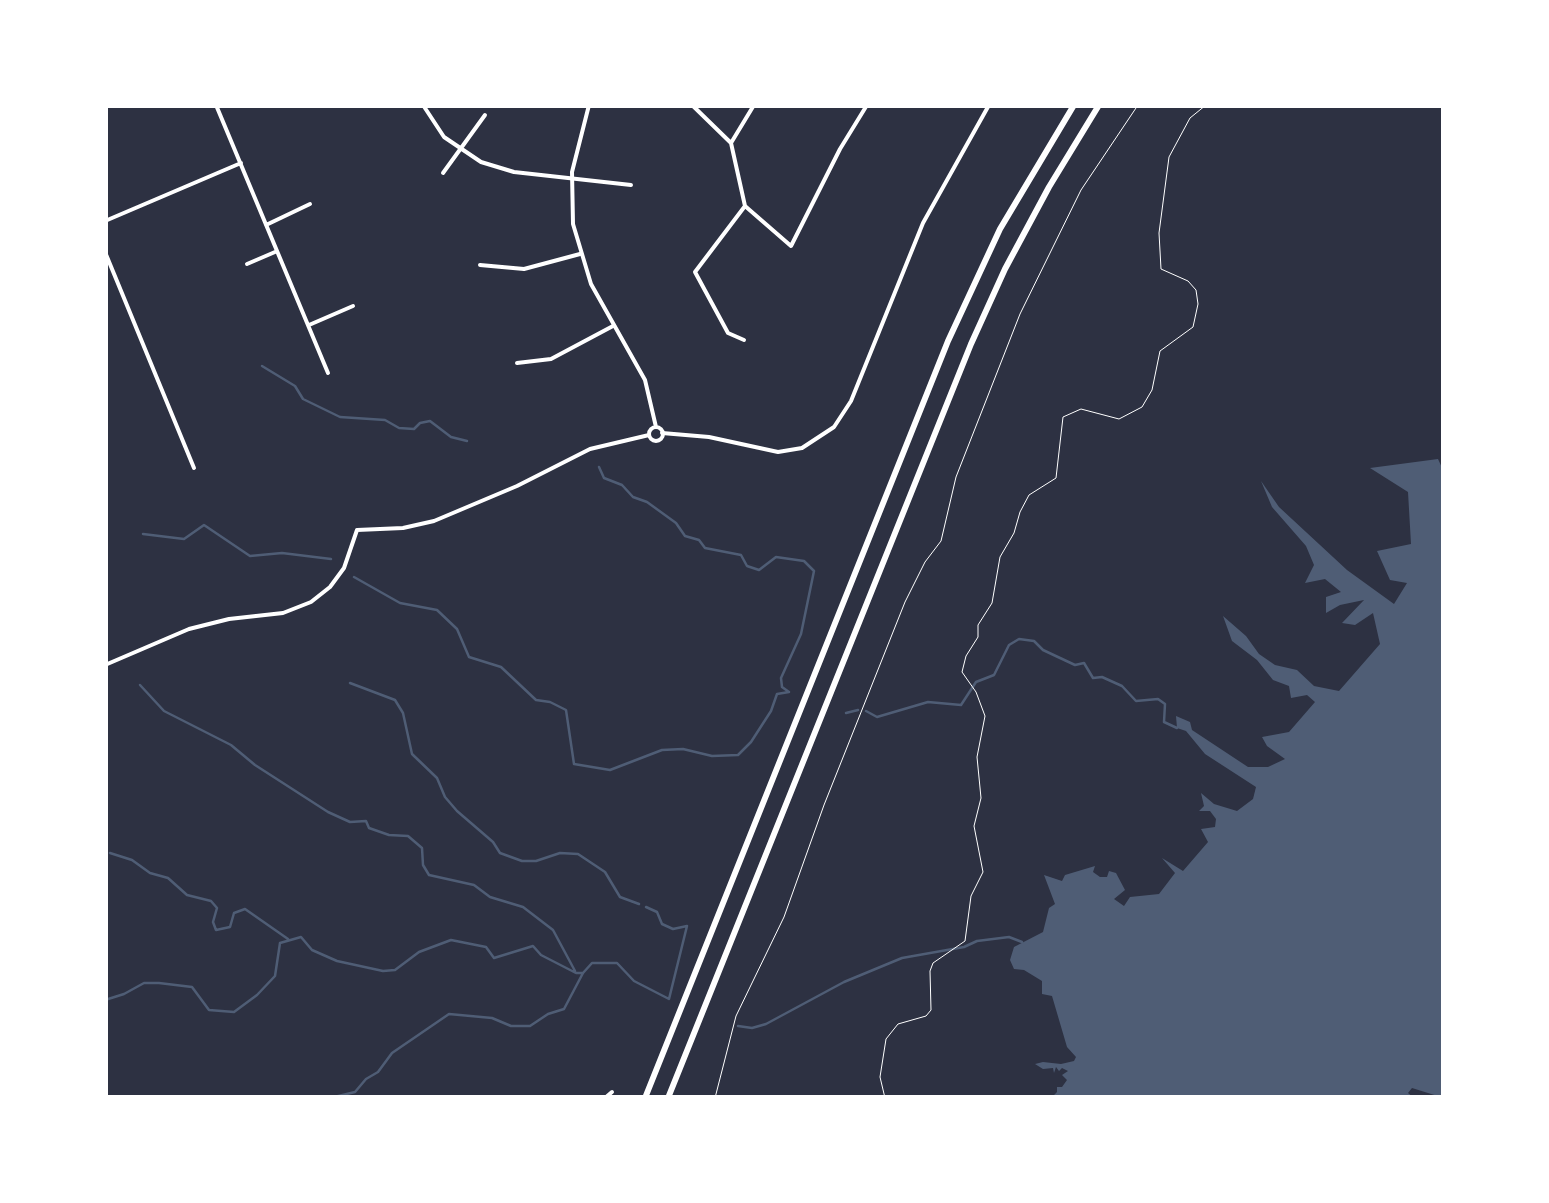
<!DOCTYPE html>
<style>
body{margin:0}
#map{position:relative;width:1549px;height:1203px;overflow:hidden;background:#2d3142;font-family:"Crimson Pro",serif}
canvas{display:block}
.frame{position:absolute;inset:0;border:108px solid #fff;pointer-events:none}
</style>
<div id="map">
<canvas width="1549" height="1203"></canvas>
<div class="frame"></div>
</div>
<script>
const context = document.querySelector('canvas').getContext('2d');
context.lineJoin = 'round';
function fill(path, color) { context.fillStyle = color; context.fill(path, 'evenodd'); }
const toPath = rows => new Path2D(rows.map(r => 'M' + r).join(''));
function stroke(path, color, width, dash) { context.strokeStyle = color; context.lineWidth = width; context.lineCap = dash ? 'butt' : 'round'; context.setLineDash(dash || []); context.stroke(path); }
fill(toPath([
 [1438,459,1444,472,1444,1098,1412,1088,1408,1093,1414,1098,1051,1098,1057,1092,1057,1087,1062,1087,1067,1080,1062,1075,1068,1071,1062,1068,1059,1071,1056,1067,1054,1073,1053,1068,1043,1069,1035,1064,1043,1062,1061,1064,1074,1061,1076,1057,1067,1047,1052,996,1042,994,1042,981,1024,970,1014,969,1010,960,1014,947,1043,932,1049,908,1055,904,1044,875,1062,881,1065,875,1095,866,1093,872,1100,877,1107,877,1109,871,1116,873,1125,890,1114,899,1124,906,1130,897,1159,894,1175,873,1162,858,1183,871,1208,842,1201,829,1215,827,1216,819,1210,811,1199,811,1204,806,1201,793,1214,804,1237,811,1253,799,1256,787,1205,754,1186,731,1177,728,1176,716,1190,722,1192,730,1248,767,1268,767,1285,759,1267,746,1262,737,1289,732,1315,702,1307,695,1291,698,1289,686,1273,680,1257,660,1232,641,1223,616,1246,636,1259,654,1275,665,1297,670,1314,686,1339,691,1380,644,1373,613,1355,625,1342,623,1364,600,1340,605,1326,613,1326,597,1341,592,1325,579,1305,583,1314,565,1306,546,1272,507,1261,481,1279,507,1347,570,1394,604,1407,583,1390,580,1377,551,1411,544,1408,492,1370,468]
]), '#4f5d75');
stroke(toPath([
 [262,366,295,386,303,399,340,417,385,420,399,428,414,429,420,423,430,421,451,437,467,441],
 [143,534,184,539,204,525,250,556,282,553,331,559],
 [354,577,400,603,437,610,457,629,469,657,501,667,536,700,550,702,566,710,574,764,610,770,662,750,683,749,712,756,738,755,751,742,771,711,777,694,789,692,782,687,781,678,801,634,814,571,804,561,776,557,759,570,747,566,741,555,705,548,699,540,685,536,676,523,647,502,633,497,622,485,604,478,599,467],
 [350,683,395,700,403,713,412,754,437,778,445,797,457,811,493,842,500,853,522,861,536,861,560,853,578,854,605,872,620,897,639,904],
 [140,685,164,711,231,745,255,765,328,812,350,822,366,821,369,828,389,835,408,836,422,848,423,865,429,875,474,885,490,897,523,907,553,930,575,971],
 [866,711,877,717,928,702,961,705,976,682,994,675,1009,645,1019,639,1034,641,1043,650,1075,665,1084,663,1093,678,1102,677,1122,686,1136,701,1158,699,1165,704,1164,722,1177,728],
 [846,713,858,710],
 [110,853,132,860,150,873,168,878,187,895,211,901,217,908,213,922,216,930,230,927,234,913,245,909,288,939],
 [105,1000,124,994,144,983,159,983,192,987,209,1010,234,1012,257,995,275,976,280,943,301,937,312,950,337,961,383,971,395,970,419,952,451,940,486,947,494,958,533,946,541,955,576,973,583,973,592,963,617,963,634,981,669,999,687,926,673,929,662,924,657,912,646,907],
 [738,1026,752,1028,766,1024,844,982,902,958,964,947,977,941,1009,937,1022,942],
 [330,1098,355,1092,366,1079,378,1072,392,1053,449,1014,492,1018,511,1026,530,1026,548,1014,564,1009,583,973]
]), '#4f5d75', 2.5);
stroke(toPath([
 [715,1098,736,1016,784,917,824,805,905,602,925,562,941,541,956,477,1020,314,1081,190,1138,105],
 [885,1098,880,1077,886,1039,898,1024,926,1016,931,1010,930,971,933,963,965,941,971,896,983,872,974,826,981,798,977,757,985,716,976,692,962,672,966,656,978,637,978,625,992,603,1000,557,1014,533,1020,512,1029,495,1056,478,1063,417,1081,409,1119,419,1142,407,1152,390,1160,351,1193,327,1198,304,1196,290,1188,281,1161,269,1159,233,1169,157,1190,118,1206,105]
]), '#fff', 1);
stroke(toPath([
 [216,105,328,373],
 [423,105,444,137,481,162,514,172,631,185],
 [692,105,731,143],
 [754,105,731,143,745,206,791,246,840,149,867,105],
 [443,173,485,115],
 [105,221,241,163],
 [266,225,310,204],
 [105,252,194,468],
 [247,264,275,252],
 [480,265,524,269,580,254],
 [309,325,353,306],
 [744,340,728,333,695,272,745,206],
 [517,363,551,359,613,326],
 [662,433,709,437,778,452,802,448,834,427,851,401,923,223,989,105],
 [605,1098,612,1092]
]), '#fff', 4);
stroke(toPath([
 [589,105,572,172,573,224,591,284,645,380,656,427],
 '649 434a7 7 0 1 1 14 0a7 7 0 1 1-14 0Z',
 [105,665,189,629,229,619,283,613,311,602,330,587,344,568,357,530,403,528,434,521,517,486,590,449,649,435]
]), '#fff', 4);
stroke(toPath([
 [645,1098,948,341,1000,229,1074,105],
 [668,1098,971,344,1005,269,1049,187,1099,105]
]), '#fff', 6);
</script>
